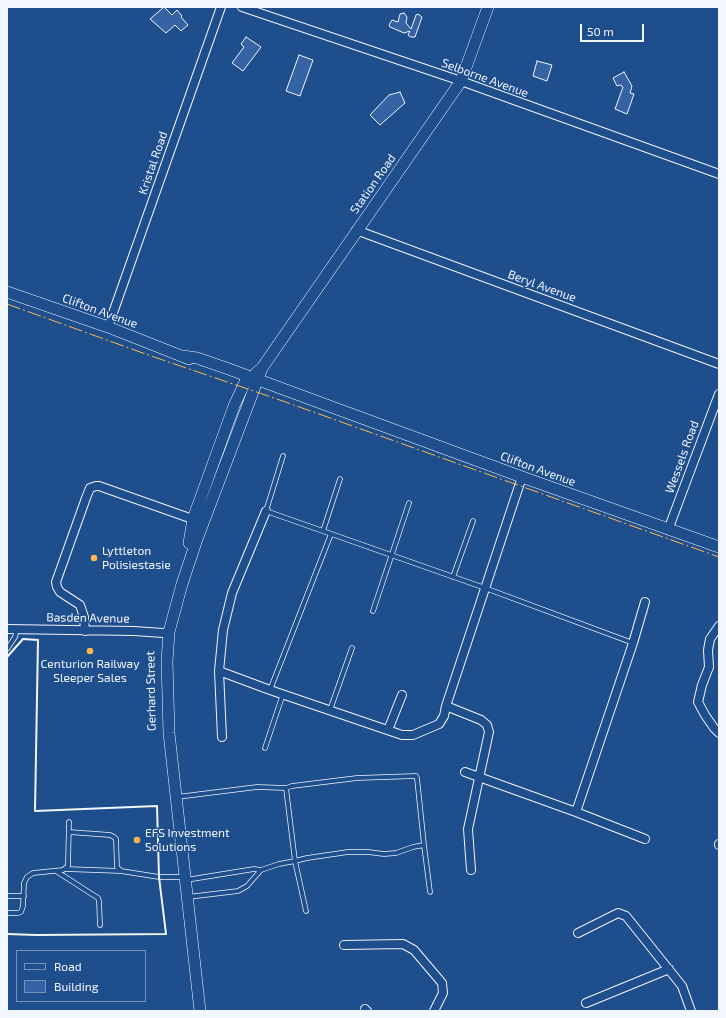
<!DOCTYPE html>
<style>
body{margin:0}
#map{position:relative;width:726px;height:1018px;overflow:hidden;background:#1f4e8c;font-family:"Exo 2",sans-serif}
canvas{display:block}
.frame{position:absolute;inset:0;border:8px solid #f2f6ff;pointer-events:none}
.legend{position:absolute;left:16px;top:950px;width:130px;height:52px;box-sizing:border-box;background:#1f4e8c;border:1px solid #7391ba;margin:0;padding:5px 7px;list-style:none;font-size:12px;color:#f2f6ff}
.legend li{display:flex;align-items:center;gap:8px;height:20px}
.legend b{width:20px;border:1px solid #7391ba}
.scale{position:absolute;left:580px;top:24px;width:64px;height:18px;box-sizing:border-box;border:2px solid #f2f6ff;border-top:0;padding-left:5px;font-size:12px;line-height:14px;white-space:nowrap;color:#f2f6ff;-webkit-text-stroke:3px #1f4e8c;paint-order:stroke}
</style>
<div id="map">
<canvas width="726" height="1018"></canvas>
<div class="frame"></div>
<ul class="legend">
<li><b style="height:5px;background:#1f4e8c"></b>Road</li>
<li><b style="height:11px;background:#3563a3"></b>Building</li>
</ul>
<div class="scale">50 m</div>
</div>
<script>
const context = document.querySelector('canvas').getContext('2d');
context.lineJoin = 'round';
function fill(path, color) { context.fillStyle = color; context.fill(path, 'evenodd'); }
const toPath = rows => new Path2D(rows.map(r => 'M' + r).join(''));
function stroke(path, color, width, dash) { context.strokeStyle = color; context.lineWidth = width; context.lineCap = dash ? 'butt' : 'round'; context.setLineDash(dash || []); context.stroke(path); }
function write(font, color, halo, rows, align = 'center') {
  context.font = font + ' "Exo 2",sans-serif'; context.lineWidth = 3; context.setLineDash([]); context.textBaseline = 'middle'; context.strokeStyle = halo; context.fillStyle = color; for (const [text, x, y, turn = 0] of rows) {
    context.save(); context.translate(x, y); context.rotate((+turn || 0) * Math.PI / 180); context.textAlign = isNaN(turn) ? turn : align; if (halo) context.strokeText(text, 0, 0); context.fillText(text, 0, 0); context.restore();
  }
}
const building = toPath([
 [164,7,172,15,177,10,182,16,181,17,188,25,181,31,175,25,166,33,150,19,164,7],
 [404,13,407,17,406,23,411,29,416,15,418,14,422,17,415,37,411,37,409,36,408,35,410,31,404,33,390,27,389,25,392,20,398,22,400,14,404,13],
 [246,37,261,47,243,71,232,63,244,47,241,44,246,37],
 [299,55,313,60,300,96,286,91,299,55],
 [537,61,552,65,547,81,533,76,537,61],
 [624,72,632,86,630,93,634,94,627,114,615,109,623,87,620,85,617,86,613,78,624,72],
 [400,92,405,103,380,125,370,115,389,95,400,92]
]);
fill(building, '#3563a3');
stroke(building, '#f2f6ff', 1);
const lane = toPath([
 [283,456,266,511,485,588,633,643],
 [323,531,340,479],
 [453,577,473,521],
 [373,611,409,503],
 [7,649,15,637,17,629],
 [270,690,331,534],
 [330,710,352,648],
 [265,748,283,694],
 [177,797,257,787,286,788],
 [69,832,110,835,114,837,116,839,117,867,121,871,159,877,183,877],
 [424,845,430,892],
 [66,869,121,871],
 [56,871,98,898,99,901,100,925],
 [186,880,254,869,261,870,279,864,295,861,307,858,348,852,368,852,384,854,396,853,413,847,424,845,417,778,416,776,357,778,292,786,286,788,295,861,306,911],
 [7,896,24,896],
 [188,897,238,891,247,886,261,870],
 [7,913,18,913,21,912,23,906,24,883,27,877,33,873,63,870,68,866,69,822]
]);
const street = toPath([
 [242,7,461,81,719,174],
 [356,230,719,364],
 [108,327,221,7],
 [668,530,719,394],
 [719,626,710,639,708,650,709,667,702,685,698,702,705,715,714,728,719,733],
 [7,629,134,631,163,633,169,632],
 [85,631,84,617,80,605,60,592,57,587,56,582,86,498,90,488,96,486,99,486,198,521],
 [219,671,270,690,402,735,413,735,439,724,444,716,446,706,522,477],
 [446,706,481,720,487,725,489,732,468,829,471,870],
 [388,730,402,695],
 [222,737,219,671,223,630,232,593,266,511],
 [465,772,576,812,645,839],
 [576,812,633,643,645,602],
 [719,844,719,845],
 [578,933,618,913,626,916,682,986,691,1011],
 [344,945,403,944,414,950,442,983,443,993,434,1011],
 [586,1003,669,969],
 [365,1009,367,1011]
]);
const secondary = toPath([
 [7,292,108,327,189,359],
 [183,356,197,358,226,368,522,477,719,547],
 [256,373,262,368,461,81,488,7],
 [189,543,193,519,234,406,245,382],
 [200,1011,169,733,167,661,169,632,182,584,197,539,262,368]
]);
stroke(lane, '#f2f6ff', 5.5);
stroke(street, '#f2f6ff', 10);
stroke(secondary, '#f2f6ff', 12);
stroke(lane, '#1f4e8c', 4);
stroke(street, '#1f4e8c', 8);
stroke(secondary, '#1f4e8c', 11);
stroke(toPath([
 [7,657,23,639,38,640,35,811,157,806,159,877,166,934,36,935,7,934]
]), '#f2f6ff', 2);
stroke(toPath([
 [7,304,154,357,277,399,719,557]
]), '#ffb74d', 1, [14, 3, 2, 3]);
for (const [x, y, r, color] of [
 [94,558,4,"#ffb74d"],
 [90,651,4,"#ffb74d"],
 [137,840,4,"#ffb74d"]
]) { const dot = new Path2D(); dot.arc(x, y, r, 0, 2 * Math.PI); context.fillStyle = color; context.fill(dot); stroke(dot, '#1f4e8c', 1.5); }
write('12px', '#f2f6ff', '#1f4e8c', [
 ["Selborne Avenue",485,78,20],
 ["Kristal Road",153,163,-71],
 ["Station Road",373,184,-55],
 ["Beryl Avenue",542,286,20],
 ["Clifton Avenue",100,311,20],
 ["Wessels Road",682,457,-70],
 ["Clifton Avenue",538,469,20],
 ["Basden Avenue",88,618,1],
 ["Gerhard Street",151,691,-91]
]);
write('12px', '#f2f6ff', '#1f4e8c', [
 ["Lyttleton",102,551],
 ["Polisiestasie",102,565],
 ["Centurion Railway",90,664,"center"],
 ["Sleeper Sales",90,678,"center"],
 ["EFS Investment",145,833],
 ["Solutions",145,847]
], 'left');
</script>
